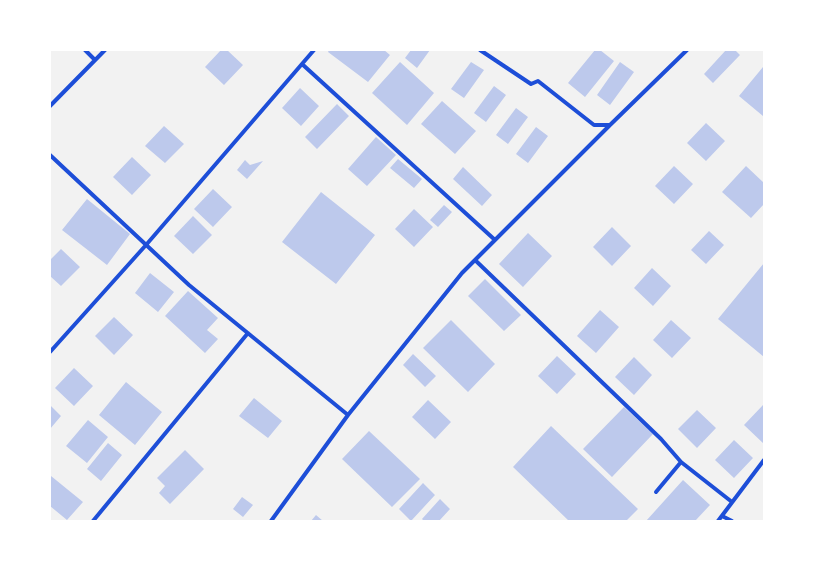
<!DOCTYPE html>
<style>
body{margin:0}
#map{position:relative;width:814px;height:571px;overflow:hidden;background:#f2f2f2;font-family:"DejaVu Sans",sans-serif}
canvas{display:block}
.frame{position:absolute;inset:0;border:51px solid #fff;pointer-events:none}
</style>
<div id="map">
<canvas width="814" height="571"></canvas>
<div class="frame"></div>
</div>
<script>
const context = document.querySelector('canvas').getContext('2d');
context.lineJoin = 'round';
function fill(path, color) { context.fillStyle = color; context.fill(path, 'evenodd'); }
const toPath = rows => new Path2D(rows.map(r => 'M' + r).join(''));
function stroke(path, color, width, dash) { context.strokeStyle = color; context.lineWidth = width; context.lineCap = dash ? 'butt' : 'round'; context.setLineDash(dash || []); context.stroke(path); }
fill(toPath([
 [221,50,227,50,243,65,224,85,205,67],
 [329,50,384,50,390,55,368,82,328,52],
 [411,50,430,50,417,68,405,58],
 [595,50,600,50,614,61,585,97,568,83],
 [726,50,735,50,740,55,713,83,704,74],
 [400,62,434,93,407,125,372,93],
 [471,62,484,70,464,98,451,89],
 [620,62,634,72,610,105,597,95],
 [763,67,764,68,764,114,763,116,739,96],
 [494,86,506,95,486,122,474,113],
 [300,88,319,106,301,126,282,108],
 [442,101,476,131,455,154,421,124],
 [337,104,349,116,317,149,305,137],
 [516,108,528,117,508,144,496,135],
 [706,123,725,141,706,161,687,143],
 [164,126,184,144,165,163,145,146],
 [536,127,548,136,528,163,516,154],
 [376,137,396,155,367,186,348,169],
 [132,157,151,175,132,195,113,177],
 [398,159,422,179,414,188,390,168],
 [245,160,250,165,263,161,247,179,237,170],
 [674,166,693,184,674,204,655,186],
 [746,166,764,183,764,204,751,218,722,192],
 [463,167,492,195,482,206,453,179],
 [213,189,232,207,213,227,194,209],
 [321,192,375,235,336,284,282,242],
 [87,199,130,234,107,265,62,230],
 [444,205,452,212,438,227,430,220],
 [414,209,433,227,414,247,395,229],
 [193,216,212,235,193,254,174,236],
 [612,227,631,246,612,266,593,247],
 [709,231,724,245,706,264,691,250],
 [528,233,552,256,523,287,499,264],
 [61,249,80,267,61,286,50,276,50,260],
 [764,263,764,357,718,319],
 [652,268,671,286,653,306,634,288],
 [150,273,174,292,158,312,135,293],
 [485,279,521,315,504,331,468,296],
 [188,291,218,318,207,330,218,339,205,353,165,316],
 [600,310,619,327,596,353,577,336],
 [114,317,133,335,114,355,95,336],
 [451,320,495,364,468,392,423,348],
 [671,320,691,338,672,358,653,340],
 [413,354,436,376,425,387,403,365],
 [557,356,576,374,557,394,538,376],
 [634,357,652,375,634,395,615,377],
 [74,368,93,386,74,406,55,388],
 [126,382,162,412,135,445,99,415],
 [254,398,282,421,268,438,239,416],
 [428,400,451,422,435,439,412,417],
 [50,405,61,416,50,429],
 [763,405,764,406,764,444,744,425],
 [624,407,653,434,612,477,583,449],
 [697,410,716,428,697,448,678,429],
 [88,420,108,437,87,463,66,446],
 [551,426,638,509,626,521,569,521,513,467],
 [369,431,420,479,392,507,342,459],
 [734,440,753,458,734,478,715,460],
 [108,443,122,455,101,481,87,469],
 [185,450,204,469,170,504,159,493,165,486,157,478],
 [51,476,83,502,67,520,50,506,50,477],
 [683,480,710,505,695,521,646,521],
 [423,483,435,495,411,521,399,509],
 [242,497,253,505,243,517,233,509],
 [440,499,450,509,439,521,424,521,422,519],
 [316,515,323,521,311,521]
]), '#bdc9ec');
stroke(toPath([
 [85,50,95,60],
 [480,50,531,84,538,81,594,125,610,125],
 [302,64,495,240],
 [50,106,105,50],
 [50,155,189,285,348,415],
 [475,260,661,439,681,462,732,502],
 [50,352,146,245,314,50],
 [656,492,681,462],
 [722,516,732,521],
 [93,521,248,333],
 [271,521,348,415,462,273,610,125,687,50],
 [718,521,764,460]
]), '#1d4ed8', 4);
</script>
